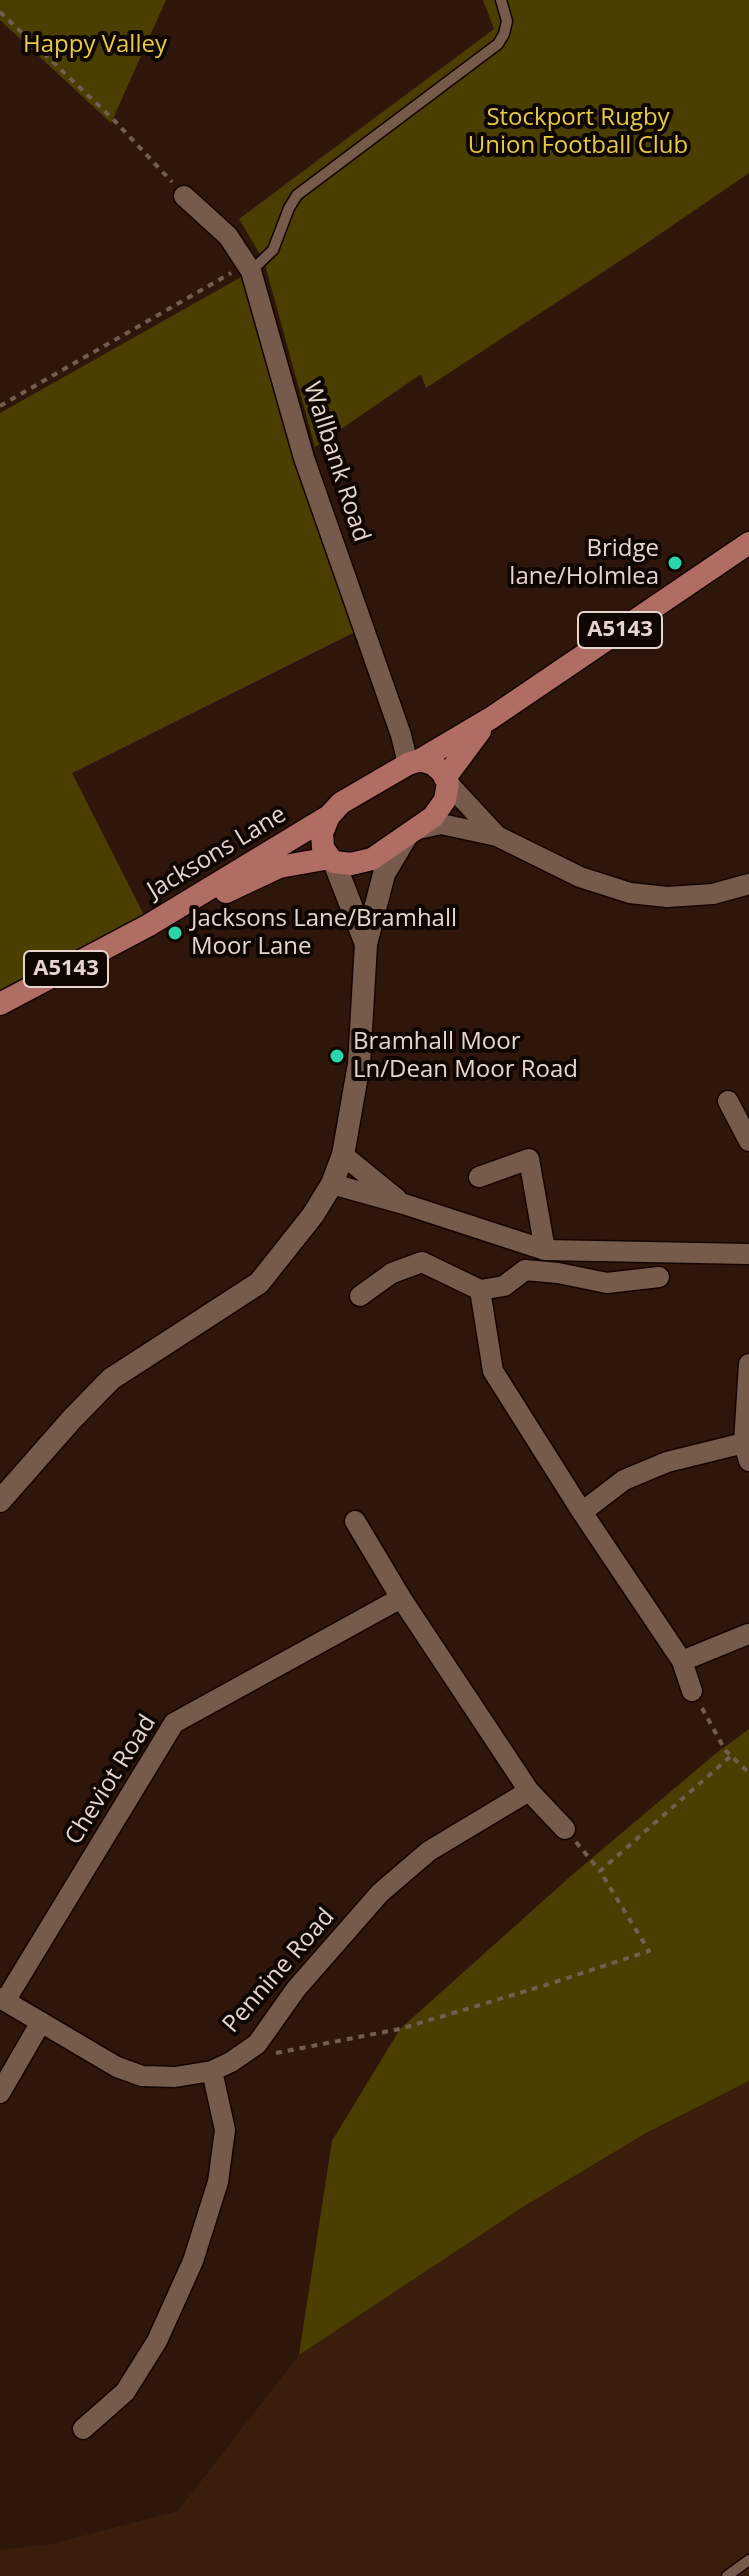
<!DOCTYPE html>
<style>
body{margin:0}
canvas{display:block;background:#2e170a}
</style>
<canvas width="749" height="2576"></canvas>
<script>
const context = document.querySelector('canvas').getContext('2d');
context.lineJoin = 'round';
function fill(path, color) { context.fillStyle = color; context.fill(path, 'evenodd'); }
const toPath = rows => new Path2D(rows.map(r => 'M' + r).join(''));
function stroke(path, color, width, dash) { context.strokeStyle = color; context.lineWidth = width; context.lineCap = dash ? 'butt' : 'round'; context.setLineDash(dash || []); context.stroke(path); }
function write(font, color, halo, rows, align = 'center') {
  context.font = font + ' "Open Sans",sans-serif'; context.lineWidth = 8; context.setLineDash([]); context.textBaseline = 'middle'; context.strokeStyle = halo; context.fillStyle = color; for (const [text, x, y, turn = 0] of rows) {
    context.save(); context.translate(x, y); context.rotate((+turn || 0) * Math.PI / 180); context.textAlign = isNaN(turn) ? turn : align; if (halo) context.strokeText(text, 0, 0); context.fillText(text, 0, 0); context.restore();
  }
}
fill(toPath([
 [749,2081,749,2576,0,2576,0,2550,52,2544,178,2511,299,2355,526,2205,646,2133]
]), '#3b1d0c');
fill(toPath([
 [0,0,166,0,111,123,0,20],
 [483,0,749,0,749,173,638,249,426,388,421,374,315,447,264,261,239,219,494,29],
 [243,276,355,632,72,773,149,925,0,1004,0,413],
 [749,1729,749,2081,646,2133,526,2205,299,2355,332,2141,400,2029,572,1875,714,1755]
]), '#4a3f00');
const service = toPath([
 [251,271,273,250,289,208,297,195,498,44,504,34,507,21,501,0],
 [727,2576,749,2560]
]);
const minor = toPath([
 [184,196,228,236,251,271,304,458,401,735,408,764],
 [448,783,497,836],
 [418,829,441,824,497,836,580,877,630,893,667,897,713,894,749,884],
 [728,1101,749,1141],
 [343,1155,397,1199],
 [479,1177,529,1159,545,1250],
 [332,1184,404,1204,545,1250,749,1254],
 [480,1290,504,1286,525,1270,558,1273,607,1283,659,1277],
 [360,1296,392,1273,422,1262,480,1290,493,1371,582,1512,624,1480,667,1462,744,1443],
 [749,1364,744,1443,749,1461],
 [582,1512,682,1661,748,1634],
 [355,1521,401,1598],
 [682,1661,692,1691],
 [0,1998,117,2067,142,2076,175,2077,212,2071,231,2062,257,2044,296,1989,380,1893,429,1851,529,1791],
 [5,2001,174,1723,401,1598,529,1791,565,1829],
 [0,2093,41,2022],
 [83,2429,125,2392,157,2341,193,2261,218,2182,225,2130,212,2071]
]);
const tertiary = toPath([
 [334,862,366,944],
 [0,1501,72,1419,111,1379,259,1283,313,1215,332,1184,343,1155,359,1064,366,944,384,874,406,837]
]);
const primary = toPath([
 [420,760,433,764,442,772,448,783,445,800,433,817,372,859,351,864,334,862,330,858,323,848,322,833,329,816,341,803,408,764,420,760,491,718,749,543],
 [445,778,480,731],
 [226,892,279,867,330,858],
 [0,1004,149,925,329,816]
]);
stroke(service, '#150300', 13);
stroke(minor, '#150300', 23);
stroke(tertiary, '#150300', 25);
stroke(primary, '#150300', 25);
stroke(toPath([
 [0,12,113,119,172,182],
 [0,406,231,273],
 [702,1708,725,1750,749,1773],
 [576,1842,600,1871],
 [276,2053,400,2029,546,1985,649,1951,600,1871,731,1756]
]), '#715d51', 4, [6, 6]);
stroke(service, '#765a4b', 10);
stroke(minor, '#765a4b', 20);
stroke(tertiary, '#765a4b', 22);
stroke(primary, '#b06d64', 22);
for (const [x, y, r, color] of [
 [675,563,8,"#2ad5ac"],
 [175,933,8,"#2ad5ac"],
 [337,1056,8,"#2ad5ac"]
]) { const dot = new Path2D(); dot.arc(x, y, r, 0, 2 * Math.PI); context.fillStyle = color; context.fill(dot); stroke(dot, '#0f0602', 3); }
for (const [x, y, w] of [
 [620,630,84],
 [66,969,84]
]) { const box = new Path2D(); box.roundRect(x - w / 2, y - 18, w, 36, 6); context.fillStyle = '#0f0602'; context.fill(box); stroke(box, '#e6d5cc', 2); }
write('bold 22px', '#e6d5cc', null, [
 ["A5143",620,630],
 ["A5143",66,969]
]);
write('24px', '#e5cb41', '#0f0602', [
 ["Happy Valley",95,45],
 ["Stockport Rugby",578,118],
 ["Union Football Club",578,146]
]);
write('24px', '#e6d5cc', '#0f0602', [
 ["Wallbank Road",336,462,72],
 ["Jacksons Lane",217,853,-31],
 ["Cheviot Road",111,1780,-58],
 ["Pennine Road",279,1971,-49]
]);
write('24px', '#e6d5cc', '#0f0602', [
 ["Bridge",659,549,"right"],
 ["lane/Holmlea",659,577,"right"],
 ["Jacksons Lane/Bramhall",191,919],
 ["Moor Lane",191,947],
 ["Bramhall Moor",353,1042],
 ["Ln/Dean Moor Road",353,1070]
], 'left');
</script>
